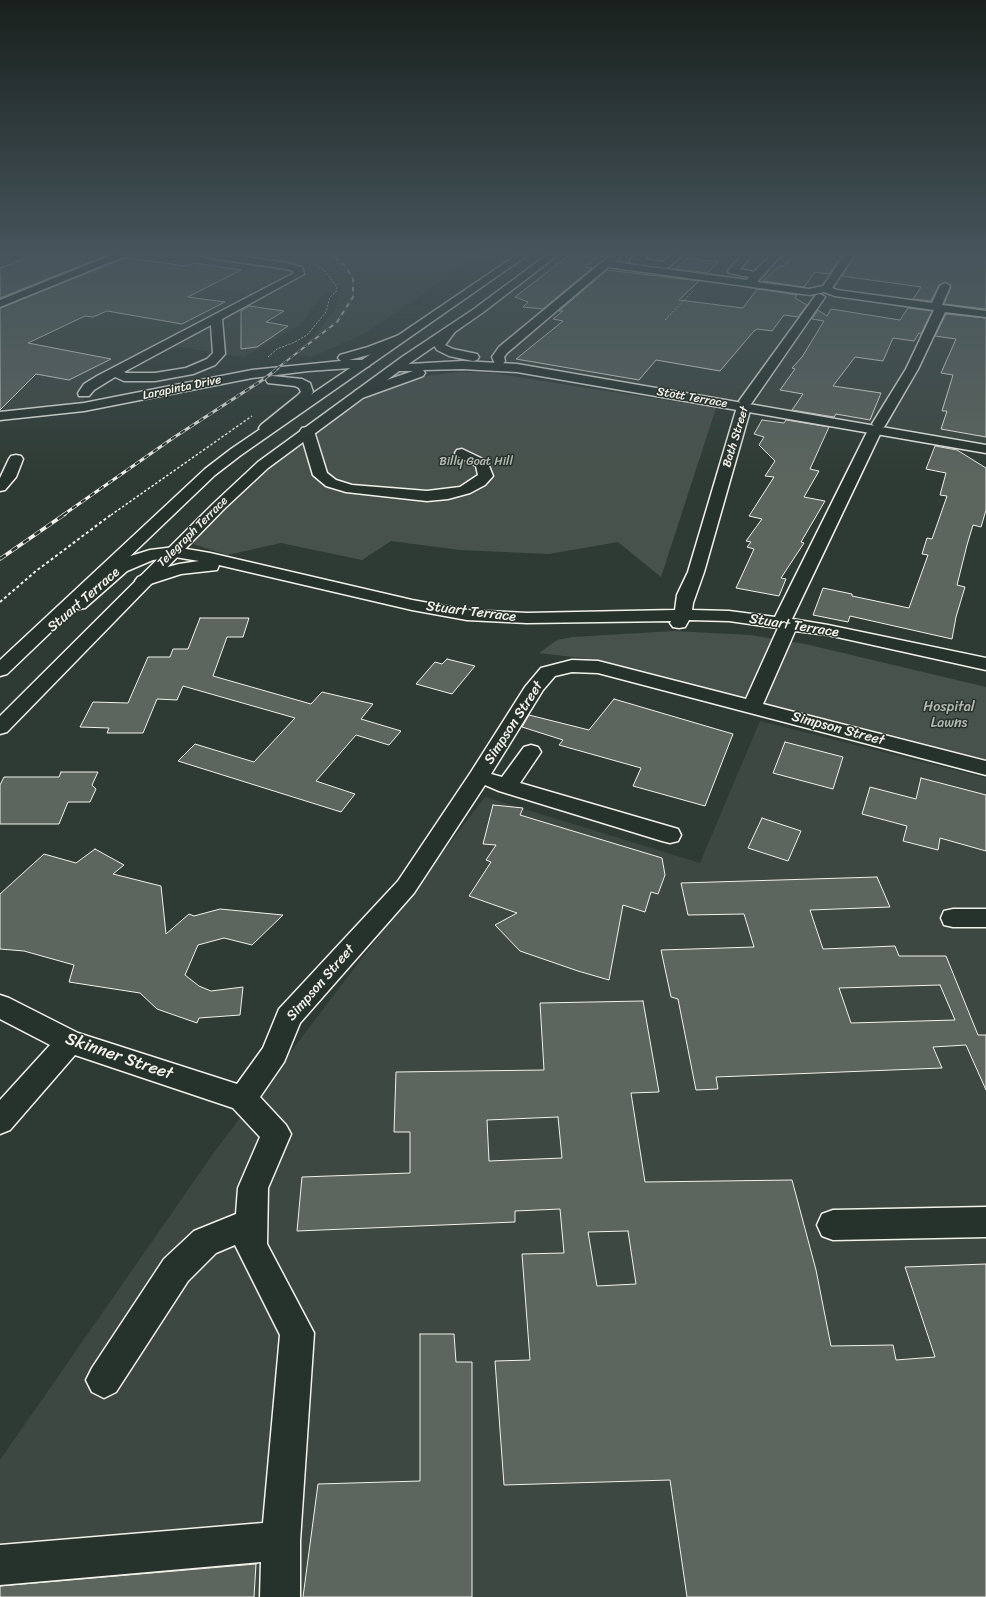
<!DOCTYPE html>
<style>
body{margin:0}
canvas{display:block;background:#2e3b34}
</style>
<canvas width="986" height="1597"></canvas>
<script>
const context = document.querySelector('canvas').getContext('2d');
context.lineJoin = 'round';
function fill(path, color) { context.fillStyle = color; context.fill(path, 'evenodd'); }
const toPath = rows => new Path2D(rows.map(r => 'M' + r).join(''));
function stroke(path, color, width, dash) { context.strokeStyle = color; context.lineWidth = width; context.lineCap = dash ? 'butt' : 'round'; context.setLineDash(dash || []); context.stroke(path); }
function write(font, color, halo, rows, align = 'center') {
  context.font = font + ' Sriracha,sans-serif'; context.lineWidth = 3; context.setLineDash([]); context.textBaseline = 'middle'; context.strokeStyle = halo; context.fillStyle = color; for (const [text, x, y, turn = 0] of rows) {
    context.save(); context.translate(x, y); context.rotate((+turn || 0) * Math.PI / 180); context.textAlign = isNaN(turn) ? turn : align; if (halo) context.strokeText(text, 0, 0); context.fillText(text, 0, 0); context.restore();
  }
}
fill(toPath([
 [0,254,480,254,367,332,312,357,295,354,322,327,336,307,342,285,336,285,336,292,324,292,300,325,244,357,167,345,84,393,84,407,0,416],
 [554,254,986,254,986,443,468,356,449,352,441,340],
 [760,721,986,778,986,1597,0,1597,0,1460,215,1151,485,797,700,863]
]), '#3c4841');
fill(toPath([
 [251,267,276,270,281,275,247,294,209,287],
 [459,372,492,373,716,408,661,577,618,542,549,554,460,550,391,541,362,560,281,543,227,555,193,544,230,497,271,461,359,402,401,382,431,375],
 [674,631,750,635,805,644,986,687,986,762,582,658,539,653,557,640,573,637]
]), '#48524c');
const building = toPath([
 [36,254,97,254,107,255,0,298,0,268,36,254],
 [794,254,843,254,829,274,815,272,804,287,763,281,779,266,783,267,794,254],
 [856,254,986,254,986,309,944,304,951,287,946,282,939,285,931,301,913,299,921,287,842,276,856,254],
 [569,255,596,258,585,267,592,268,543,309,523,307,528,302,515,297,569,255],
 [125,258,187,266,194,263,241,270,188,297,225,302,182,324,107,311,93,317,85,316,28,343,111,359,69,380,36,374,0,410,0,308,125,258],
 [687,258,719,262,707,273,675,269,687,258],
 [607,270,699,281,679,300,743,308,757,289,797,295,795,298,807,305,798,317,784,315,772,331,757,329,754,331,720,371,656,360,639,380,516,359,563,321,553,319,563,311,559,311,607,270],
 [249,306,284,311,266,322,288,326,257,347,241,349,241,311,249,306],
 [908,308,932,311,921,334,919,333,914,341,893,338,883,361,855,357,833,386,881,393,870,420,836,414,834,417,792,410,803,394,780,390,795,369,792,368,802,357,824,321,812,319,818,310,827,316,831,309,900,320,908,308],
 [946,314,986,318,986,437,941,429,947,411,942,411,953,375,941,373,956,339,935,336,946,314],
 [762,420,784,423,786,420,829,427,810,469,819,471,804,497,825,501,801,542,804,543,781,578,786,579,779,596,736,588,754,549,747,547,751,542,746,541,762,519,749,516,774,477,765,476,775,461,759,445,764,437,754,434,762,420],
 [935,446,957,450,986,468,986,510,981,527,973,525,967,545,957,585,965,587,956,617,952,639,850,616,848,622,813,615,823,588,852,594,852,596,909,608,928,555,922,554,927,538,932,539,947,496,940,495,946,473,926,469,935,446],
 [200,618,249,618,243,637,227,637,213,676,311,704,322,692,373,704,361,719,401,731,389,745,356,735,316,781,355,794,341,812,178,761,195,744,254,762,295,718,183,686,177,700,157,699,143,733,107,733,109,728,80,727,93,702,128,703,148,657,170,657,173,649,188,649,200,618],
 [447,659,475,666,452,694,416,684,435,662,442,664,447,659],
 [614,699,733,734,705,806,633,786,641,768,559,745,563,740,522,727,529,715,589,730,614,699],
 [785,742,843,757,833,789,773,773,785,742],
 [61,772,98,772,92,785,96,789,90,802,68,802,59,824,0,824,0,785,4,777,59,777,61,772],
 [921,778,986,795,986,851,940,838,938,850,903,841,907,826,862,814,870,787,916,799,921,778],
 [493,805,523,808,520,815,662,858,665,875,658,894,651,892,645,912,623,905,609,980,578,971,520,951,495,925,517,913,469,896,491,862,486,860,496,845,483,844,493,805],
 [762,818,801,831,788,861,748,848,762,818],
 [95,849,124,865,113,874,161,886,166,934,189,914,194,916,220,909,283,915,252,945,224,938,198,945,185,975,199,986,211,991,243,987,240,1015,199,1018,197,1023,157,1009,140,993,69,982,74,965,24,951,0,949,0,894,44,854,76,863,95,849],
 [877,877,890,907,810,910,823,949,895,946,899,956,946,956,978,1035,986,1035,986,1090,966,1045,933,1047,942,1068,716,1077,718,1089,696,1090,678,999,671,997,661,950,754,947,744,914,688,915,681,883,877,877],
 [940,985,955,1020,851,1023,839,988,940,985],
 [643,1001,659,1092,631,1093,645,1182,792,1180,816,1270,831,1346,893,1345,896,1360,935,1357,905,1267,986,1264,986,1597,687,1597,670,1480,504,1485,495,1361,530,1360,522,1254,564,1253,560,1209,515,1211,515,1222,297,1231,302,1177,410,1173,410,1132,394,1132,396,1072,544,1070,540,1003,643,1001],
 [558,1117,562,1158,489,1161,487,1120,558,1117],
 [628,1231,636,1284,597,1286,588,1232,628,1231],
 [420,1334,454,1334,456,1362,472,1362,472,1597,303,1597,318,1484,420,1481,420,1334],
 [256,1564,254,1597,0,1597,0,1586,256,1564]
]);
fill(building, '#5c655e');
stroke(building, '#f4f1e8', 1);
const minor = toPath([
 [114,254,127,254,125,256,0,307,0,300,114,254],
 [199,254,224,254,287,263,302,267,304,274,222,319,225,354,215,365,193,374,155,381,124,381,115,377,94,390,89,396,79,396,78,393,84,384,97,376,294,273,293,271,286,269,204,257,199,254],
 [211,325,213,353,207,359,186,368,155,373,126,373,124,372,211,325],
 [612,254,622,255,614,262,747,280,749,277,729,273,728,271,743,254,753,254,740,269,754,272,772,254,782,254,757,282,809,289,823,286,845,254,855,254,832,288,837,290,932,303,940,286,945,283,950,286,942,305,986,311,986,317,945,312,918,369,886,424,884,427,880,428,882,430,792,619,828,625,986,658,986,670,828,635,795,631,763,704,986,761,986,775,598,673,572,672,555,676,543,690,491,774,502,777,524,747,531,745,538,747,541,752,520,783,678,829,681,835,678,841,670,843,662,841,499,791,485,785,414,893,300,1023,284,1062,260,1097,286,1125,291,1134,268,1188,267,1244,314,1333,300,1541,300,1597,260,1597,261,1562,0,1585,0,1545,263,1523,280,1335,235,1245,216,1253,188,1281,116,1392,104,1398,92,1392,86,1380,92,1368,164,1259,194,1231,236,1214,238,1188,260,1137,233,1108,75,1055,10,1130,0,1134,0,1100,50,1045,0,1019,0,995,9,998,78,1033,237,1084,263,1048,279,1009,398,881,471,772,525,687,541,668,572,660,598,661,746,699,778,628,729,621,689,620,685,627,679,628,673,627,670,623,671,621,527,623,467,620,412,610,219,565,217,570,181,574,144,586,138,585,135,581,138,577,149,572,179,564,199,561,175,557,153,560,127,571,85,608,79,609,73,608,70,604,115,563,124,558,150,550,175,547,210,553,412,600,467,610,527,613,675,610,677,595,688,572,737,407,741,404,739,401,816,295,820,294,825,297,751,404,749,404,751,407,704,572,693,603,692,610,729,611,775,617,868,430,870,427,874,426,872,424,906,369,934,310,835,296,824,292,810,295,608,267,507,353,504,357,505,361,503,364,495,364,492,357,499,347,612,254],
 [639,254,650,254,644,259,663,262,673,254,684,254,669,267,665,268,631,263,630,261,631,259,639,254],
 [307,427,312,428,314,431,327,473,336,480,352,485,427,491,460,487,478,475,476,466,457,456,455,453,457,450,462,449,487,461,493,476,485,485,470,493,448,499,427,501,346,492,326,486,313,475,300,431,302,428,307,427],
 [16,455,21,456,23,459,16,477,5,490,0,491,0,478,9,459,11,456,16,455],
 [953,909,986,909,986,927,953,927,944,925,941,918,944,911,953,909],
 [986,1207,986,1237,833,1240,822,1236,817,1225,822,1214,833,1210,986,1207]
]);
const major = toPath([
 [451,326,455,327,457,329,445,345,453,349,477,354,479,357,477,360,473,361,449,356,437,350,433,344,435,340,447,327,451,326],
 [402,334,406,335,408,337,406,339,376,353,349,360,369,360,371,363,369,366,365,367,308,371,252,378,84,411,0,420,0,412,84,403,252,370,341,361,338,358,340,355,368,347,402,334],
 [462,361,517,364,986,445,986,453,517,372,462,369,423,370,425,373,423,376,365,397,360,398,355,397,354,394,355,391,413,371,392,371,390,368,392,365,462,361],
 [272,376,302,379,310,383,313,392,307,402,271,431,266,432,261,431,259,428,261,425,297,396,301,392,299,388,295,386,268,383,266,380,268,377,272,376]
]);
const highway = toPath([
 [518,254,529,254,241,455,215,475,7,674,0,676,0,660,205,469,231,449,518,254],
 [548,254,559,254,482,313,410,363,268,468,224,509,7,732,0,734,0,716,214,503,258,462,402,357,474,309,548,254]
]);
stroke(minor, '#f4f1e8', 3);
stroke(major, '#f4f1e8', 3);
stroke(highway, '#f4f1e8', 3);
stroke(toPath([
 [665,320,694,290],
 [268,357,277,349,295,342,307,335,326,312,330,297,336,292,337,287,323,269,311,263,310,260,314,255]
]), '#f4f1e8', 1, [2, 1.5]);
stroke(toPath([
 [111,515,252,416]
]), '#f4f1e8', 1.5, [2.5, 2]);
stroke(toPath([
 [0,602,36,571,112,514]
]), '#f4f1e8', 2, [3, 2.5]);
fill(minor, '#26332d');
fill(major, '#26332d');
fill(highway, '#26332d');
const railFar2 = toPath([
 [276,369,337,322,353,297,353,279,345,266,330,254]
]);
const railFar1 = toPath([
 [63,515,173,438,264,379,278,368]
]);
const rail = toPath([
 [0,559,65,514]
]);
stroke(railFar2, '#f4f1e8', 2);
stroke(railFar1, '#f4f1e8', 3);
stroke(rail, '#f4f1e8', 3.5);
stroke(railFar2, '#26332d', 1.5, [4.5]);
stroke(railFar1, '#26332d', 2, [5.5]);
stroke(rail, '#26332d', 2.5, [7]);
const sky = context.createLinearGradient(0, 0, 0, 478);
sky.addColorStop(0, '#19201d');
sky.addColorStop(0.53, '#46555c');
sky.addColorStop(1, '#46555c00');
context.fillStyle = sky;
context.fillRect(0, 0, 986, 478);
write('12px', '#f4f1e8', '#26332d', [
 ["Larapinta Drive",182,388,-12],
 ["Stott Terrace",692,398,10],
 ["Bath Street",736,437,-73],
 ["Telegraph Terrace",193,532,-45]
]);
write('12px', '#b8b9b1', '#26332d', [
 ["Billy Goat Hill",476,462]
]);
write('14px', '#f4f1e8', '#26332d', [
 ["Stuart Terrace",84,600,-41],
 ["Stuart Terrace",471,612,7],
 ["Stuart Terrace",794,626,9],
 ["Simpson Street",514,723,-57],
 ["Simpson Street",838,729,15],
 ["Simpson Street",321,983,-49]
]);
write('14px', '#b8b9b1', '#26332d', [
 ["Hospital",949,707],
 ["Lawns",949,723]
]);
write('17px', '#f4f1e8', '#26332d', [
 ["Skinner Street",119,1057,19]
]);
</script>
